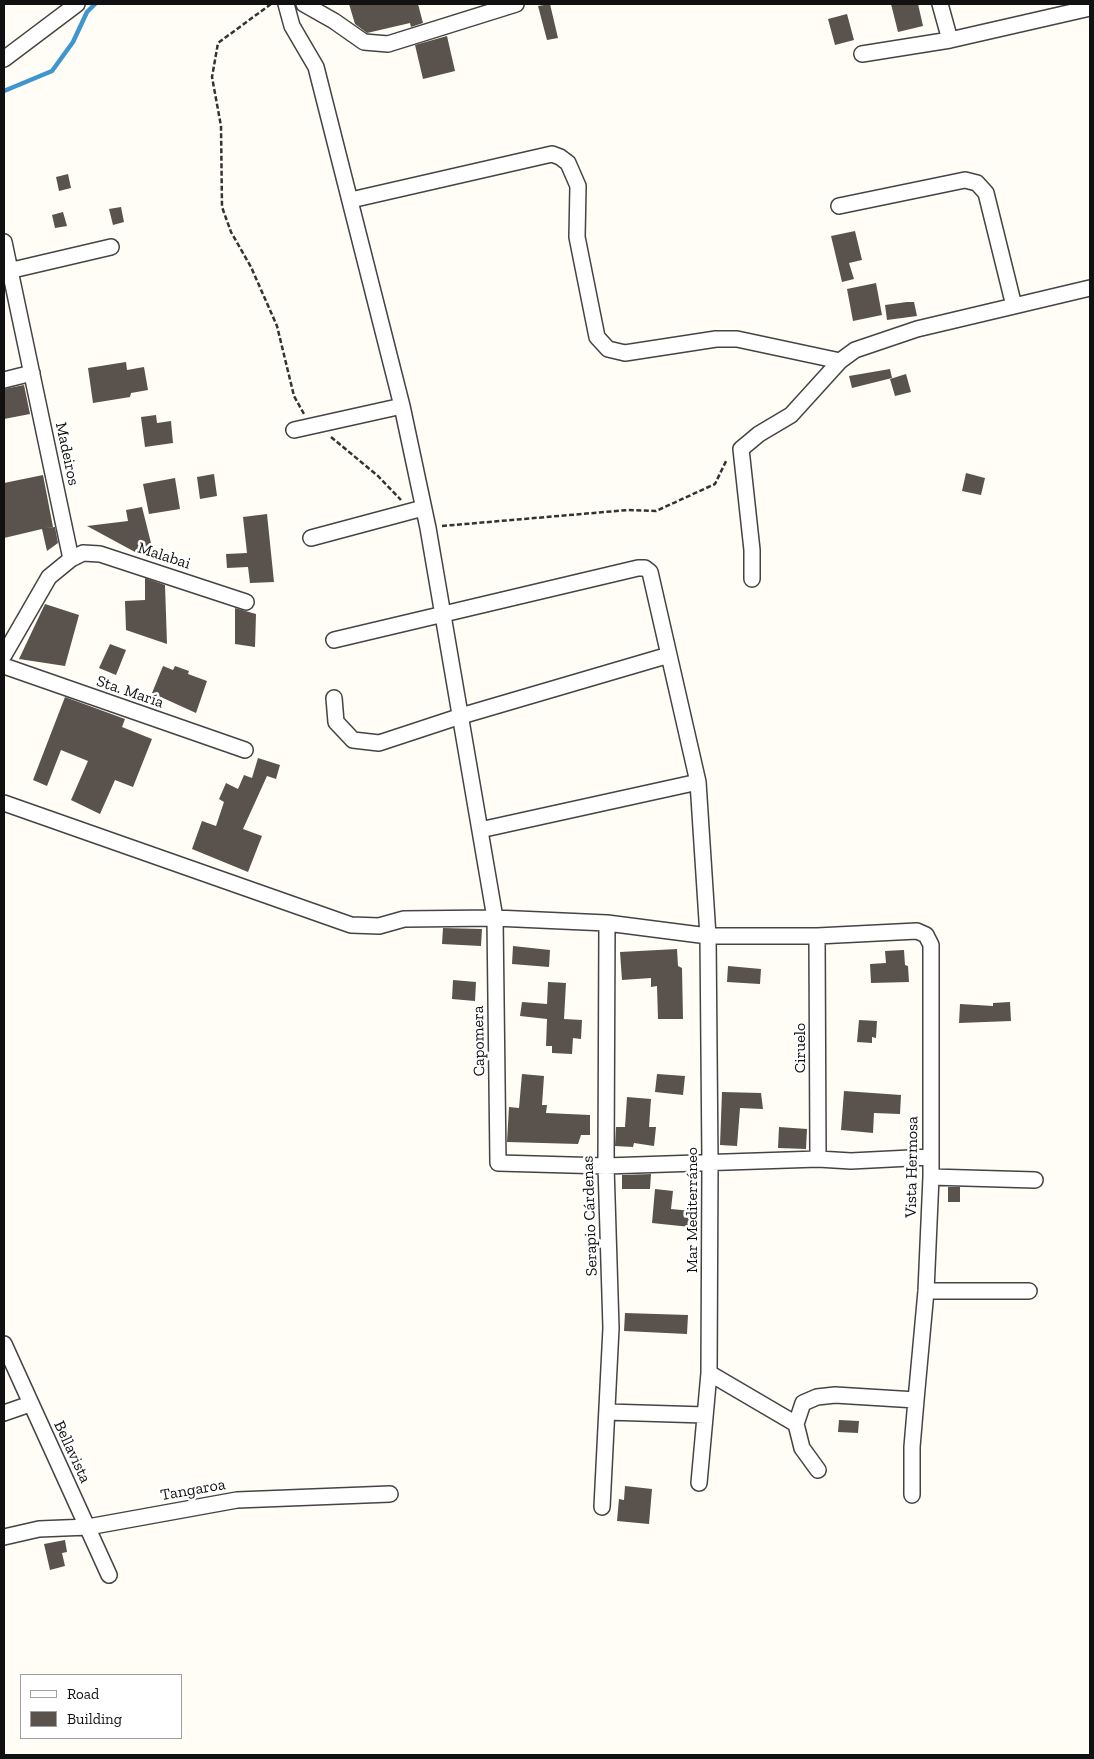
<!DOCTYPE html>
<meta charset="utf-8">
<style>
body{margin:0}
#map{position:relative;width:1094px;height:1759px;overflow:hidden;background:#fffdf5;font-family:"Zilla Slab",serif}
canvas{display:block}
.frame{position:absolute;inset:0;border:5px solid #111;pointer-events:none}
.legend{position:absolute;left:20px;top:1674px;width:162px;height:65px;box-sizing:border-box;background:#fff;border:1px solid #a0a0a0;margin:0;padding:6px 9px;list-style:none;font-size:15px;color:#111}
.legend li{display:flex;align-items:center;gap:10px;height:25px}
.legend b{width:25px;border:1px solid #a0a0a0}
</style>
<div id="map">
<canvas width="1094" height="1759"></canvas>
<div class="frame"></div>
<ul class="legend">
<li><b style="height:6px;background:#fff"></b>Road</li>
<li><b style="height:14px;background:#5a524d"></b>Building</li>
</ul>
</div>
<script>
const context = document.querySelector('canvas').getContext('2d');
context.lineJoin = 'round';
const toPath = rows => new Path2D(rows.map(r => 'M' + r).join(''));
function stroke(path, color, width, dash) { context.strokeStyle = color; context.lineWidth = width; context.lineCap = dash ? 'butt' : 'round'; context.setLineDash(dash || []); context.stroke(path); }
function fill(path, color) { context.fillStyle = color; context.fill(path, 'evenodd'); }
function write(font, color, halo, rows, align = 'center') {
  context.font = font + ' "Zilla Slab",serif'; context.lineWidth = 5; context.setLineDash([]); context.textBaseline = 'middle'; context.strokeStyle = halo; context.fillStyle = color; for (const [text, x, y, turn = 0] of rows) {
    context.save(); context.translate(x, y); context.rotate((+turn || 0) * Math.PI / 180); context.textAlign = isNaN(turn) ? turn : align; if (halo) context.strokeText(text, 0, 0); context.fillText(text, 0, 0); context.restore();
  }
}
stroke(toPath([
 [4,91,52,71,73,42,87,12,95,4]
]), '#3f96cf', 4.5);
fill(toPath([
 [349,4,418,4,423,23,411,27,410,23,367,33,355,24],
 [550,4,558,38,547,40,538,6],
 [891,4,918,4,923,26,898,32],
 [847,14,854,40,835,45,828,19],
 [447,36,455,71,423,79,415,45],
 [68,174,71,188,59,191,56,177],
 [121,207,124,222,113,225,109,209],
 [63,212,67,226,55,228,52,215],
 [855,231,862,260,849,263,854,279,842,282,831,236],
 [876,283,882,315,853,321,847,289],
 [907,302,914,302,917,316,887,320,885,305],
 [126,362,127,370,144,367,148,390,131,393,130,397,93,403,88,368],
 [890,369,892,378,852,388,849,376],
 [906,374,911,392,895,396,890,379],
 [24,385,30,414,4,419,4,389],
 [156,415,157,423,171,421,173,443,145,447,141,417],
 [966,473,985,478,981,495,962,491],
 [214,474,217,496,200,499,197,477],
 [43,475,53,527,45,528,55,527,58,543,47,551,42,529,4,538,4,483],
 [175,478,180,509,149,514,143,484],
 [142,507,154,555,135,552,87,526,128,521,126,510],
 [267,514,274,582,250,583,248,567,227,568,226,554,247,553,243,517],
 [145,578,165,585,167,644,126,630,125,601,145,600],
 [45,604,79,615,65,666,19,659],
 [235,608,256,614,255,647,235,644],
 [110,644,126,650,116,675,99,668],
 [163,666,173,670,175,666,189,671,188,674,207,681,196,713,152,693],
 [65,697,125,719,122,727,152,739,133,787,115,780,100,814,71,800,88,761,61,750,47,786,33,780],
 [258,758,280,765,276,779,267,776,243,829,262,836,248,872,192,849,202,821,216,826,224,802,219,799,226,783,238,789,244,775,252,778],
 [443,928,482,929,481,946,442,944],
 [513,946,550,950,549,967,512,964],
 [677,949,678,966,682,968,683,1019,658,1019,657,986,651,987,651,978,622,980,620,952],
 [904,950,905,965,908,966,909,982,871,983,870,964,886,963,885,951],
 [728,966,761,969,760,984,727,982],
 [453,980,476,982,475,1001,452,999],
 [548,982,566,983,564,1019,582,1020,581,1039,573,1038,572,1054,552,1053,552,1046,546,1046,547,1019,520,1016,522,1002,547,1004],
 [1010,1002,1011,1021,959,1023,960,1004,993,1006,993,1003],
 [859,1020,877,1021,876,1038,872,1037,872,1043,857,1042],
 [522,1074,544,1076,542,1105,547,1105,546,1113,590,1115,590,1135,581,1135,578,1144,507,1142,509,1107,519,1108],
 [657,1074,685,1076,683,1095,655,1092],
 [844,1091,901,1095,900,1114,874,1113,873,1133,841,1130],
 [722,1092,761,1093,763,1109,740,1108,737,1146,720,1145],
 [627,1097,651,1099,649,1127,656,1127,654,1146,634,1143,633,1147,615,1146,616,1127,625,1127],
 [779,1127,807,1129,806,1149,778,1148],
 [651,1174,650,1189,622,1189,622,1175],
 [948,1187,960,1187,960,1202,948,1202],
 [655,1189,673,1191,671,1209,692,1211,690,1227,652,1223],
 [625,1313,688,1315,687,1334,624,1331],
 [839,1420,859,1421,858,1433,838,1432],
 [625,1486,652,1489,649,1524,617,1521,619,1499,624,1500],
 [65,1540,67,1552,62,1553,65,1566,50,1570,44,1544]
]), '#5a524d');
const minor = toPath([
 [286,4,292,26,316,67,402,406,428,528,495,918,498,1163,606,1166,818,1159,851,1161,930,1157],
 [304,4,334,21,364,42,388,44,516,4],
 [940,4,950,40],
 [862,54,950,40,1090,8],
 [4,59,77,4],
 [351,200,552,154,560,157,568,163,578,186,577,237,597,337,608,349,625,353,716,339,737,339,840,361],
 [839,206,965,180,977,183,986,193,1014,306],
 [4,242,71,559,49,577,4,655],
 [4,272,111,247],
 [4,380,32,373],
 [294,430,402,406],
 [311,538,423,508],
 [71,559,83,553,100,554,246,602],
 [752,579,752,550,741,449,759,434,791,415,840,361,855,350,917,329,1090,288],
 [334,640,638,568,645,568,650,572,698,782,708,936,710,1163,709,1373,699,1483],
 [4,666,245,750],
 [334,698,336,722,353,740,379,743,461,716,669,655],
 [4,803,351,925,379,926,404,919,495,918,607,923,708,936,817,936,917,931,926,935,931,945,931,1177,926,1291,916,1400],
 [480,830,698,782],
 [817,936,818,1159],
 [931,1177,1035,1180],
 [926,1291,1029,1291],
 [4,1344,109,1575],
 [709,1373,796,1424,803,1403,817,1397,835,1395,916,1400,912,1447,912,1495],
 [607,1412,705,1415],
 [4,1413,30,1404],
 [796,1424,802,1448,818,1470],
 [602,1507,611,1328,606,1166,607,923],
 [4,1537,39,1529,88,1527,237,1500,390,1494]
]);
stroke(minor, '#444', 18);
stroke(toPath([
 [271,4,218,43,212,77,221,126,222,207,231,232,251,267,277,326,294,396,304,414],
 [331,437,378,476,401,500],
 [442,526,628,510,656,511,715,484,727,459]
]), '#333', 2.5, [5, 2.5]);
stroke(minor, '#fff', 15);
write('16px', '#111', '#fff', [
 ["Madeiros",67,454,78],
 ["Malabai",164,556,18],
 ["Sta. María",130,692,19],
 ["Capomera",479,1041,-91],
 ["Ciruelo",800,1048,-90],
 ["Vista Hermosa",912,1167,-89],
 ["Mar Mediterráneo",692,1210,-90],
 ["Serapio Cárdenas",590,1216,-92],
 ["Bellavista",72,1452,65],
 ["Tangaroa",193,1490,-10]
]);
</script>
